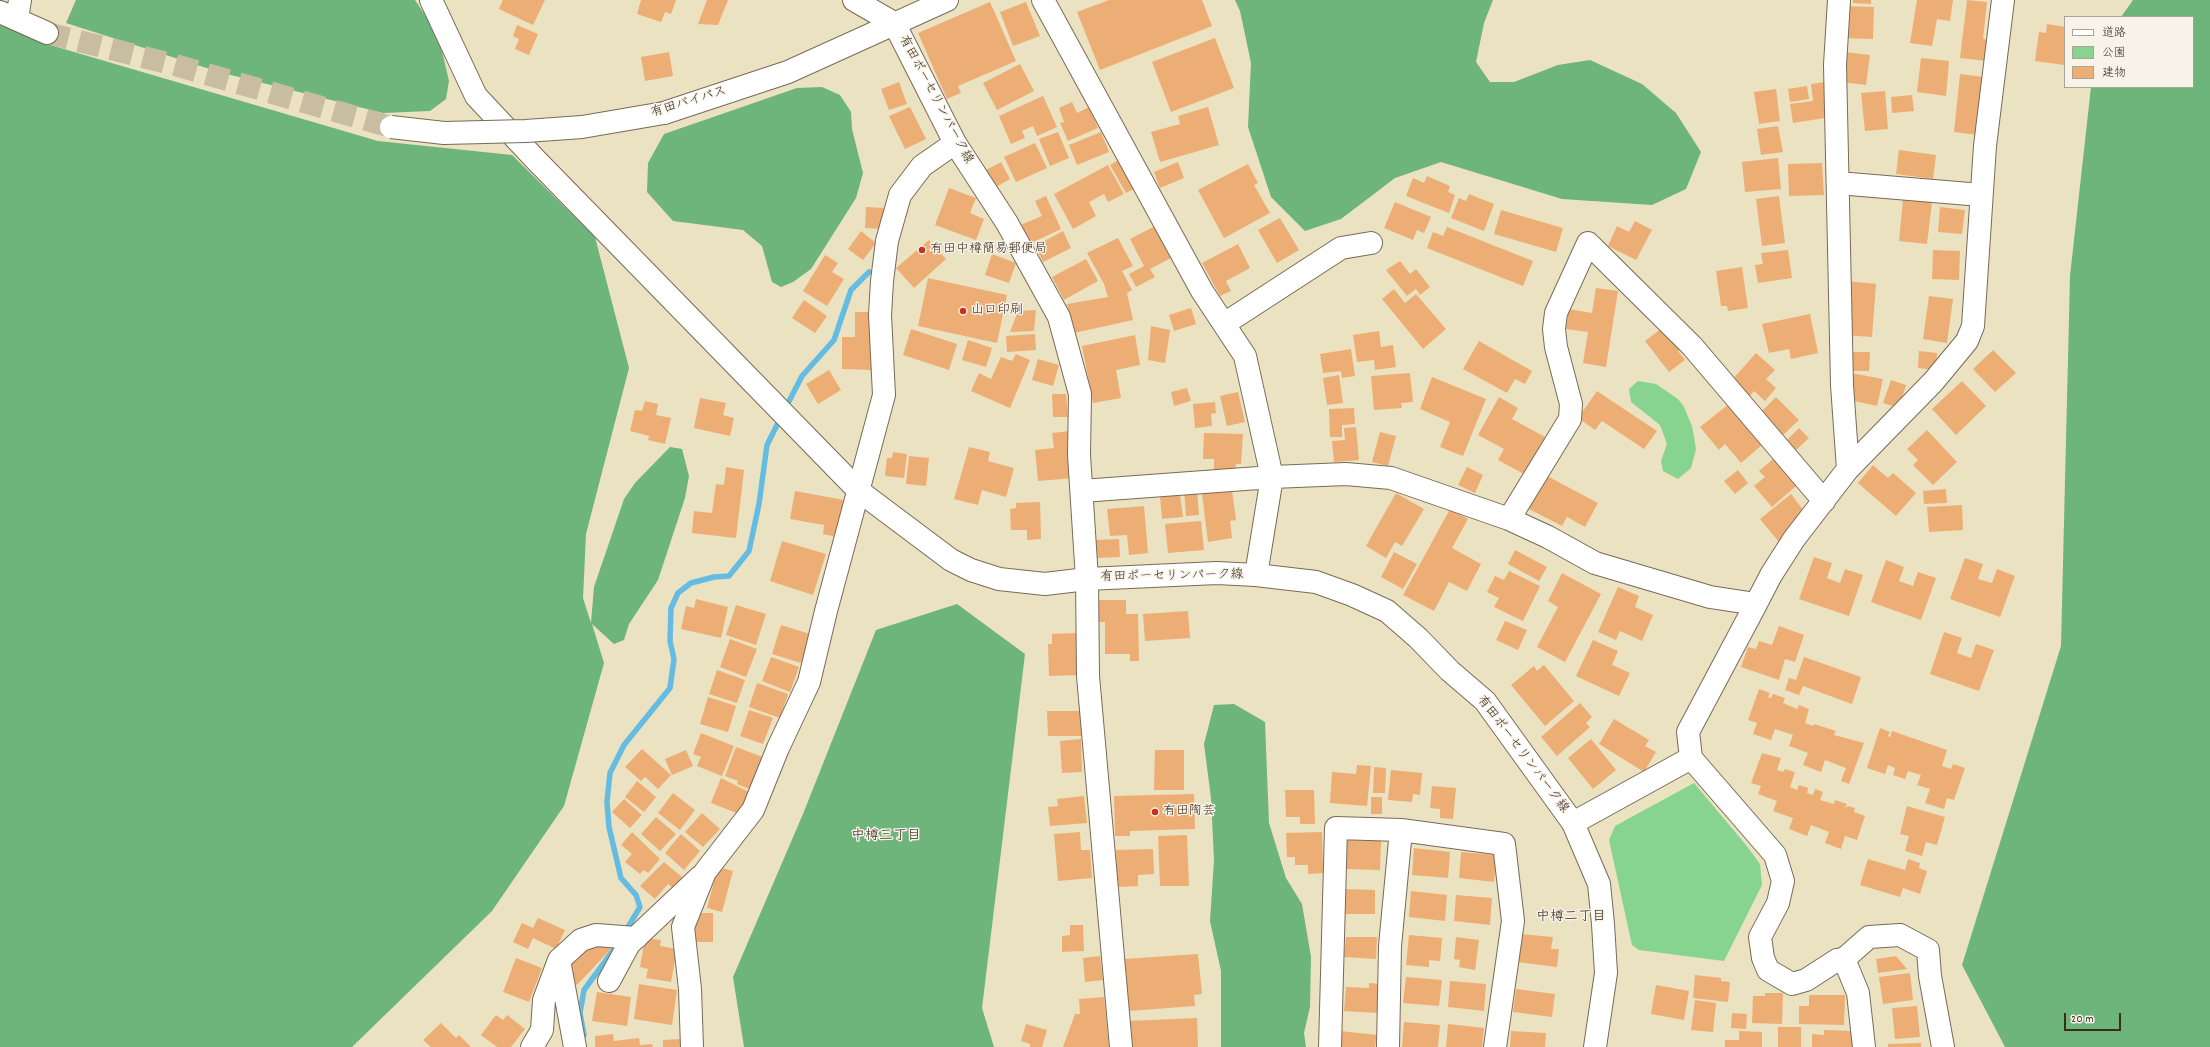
<!DOCTYPE html>
<meta charset="utf-8">
<style>
body{margin:0}
#map{position:relative;width:2210px;height:1047px;overflow:hidden;background:#ebe2c1;font-family:Dekko,"Klee One",sans-serif}
canvas{display:block}
.legend{position:absolute;left:2064px;top:16px;width:130px;height:72px;box-sizing:border-box;background:#f7f3e8;border:1px solid #aca397;margin:0;padding:5px 7px;list-style:none;font-size:12px;color:#3b2a1e}
.legend li{display:flex;align-items:center;gap:8px;height:20px}
.legend b{width:20px;border:1px solid #aca397}
.scale{position:absolute;left:2064px;top:1013px;width:57px;height:18px;box-sizing:border-box;border:2px solid #3b2a1e;border-top:0;padding-left:5px;font-size:12px;line-height:14px;white-space:nowrap;color:#3b2a1e;-webkit-text-stroke:3px #f7f3e8;paint-order:stroke}
</style>
<div id="map">
<canvas width="2210" height="1047"></canvas>
<ul class="legend">
<li><b style="height:5px;background:#fff"></b>道路</li>
<li><b style="height:11px;background:#87d390"></b>公園</li>
<li><b style="height:11px;background:#edae75"></b>建物</li>
</ul>
<div class="scale">20 m</div>
</div>
<script>
const context = document.querySelector('canvas').getContext('2d');
context.lineJoin = 'round';
function fill(path, color) { context.fillStyle = color; context.fill(path, 'evenodd'); }
const toPath = rows => new Path2D(rows.map(r => 'M' + r).join(''));
function stroke(path, color, width, dash) { context.strokeStyle = color; context.lineWidth = width; context.lineCap = dash ? 'butt' : 'round'; context.setLineDash(dash || []); context.stroke(path); }
function write(font, color, halo, rows, align = 'center') {
  context.font = font + ' Dekko,"Klee One",sans-serif'; context.lineWidth = 3; context.setLineDash([]); context.textBaseline = 'middle'; context.strokeStyle = halo; context.fillStyle = color; for (const [text, x, y, turn = 0] of rows) {
    context.save(); context.translate(x, y); context.rotate((+turn || 0) * Math.PI / 180); context.textAlign = isNaN(turn) ? turn : align; if (halo) context.strokeText(text, 0, 0); context.fillText(text, 0, 0); context.restore();
  }
}
fill(toPath([
 [1638,381,1656,384,1678,399,1684,407,1692,426,1696,449,1691,468,1678,479,1663,471,1661,461,1667,444,1660,425,1631,402,1629,389],
 [1694,783,1746,845,1760,864,1762,885,1724,961,1639,950,1632,945,1609,840,1615,826]
]), '#87d390');
fill(toPath([
 [76,0,415,0,438,34,449,81,446,99,430,111,383,113,219,72,66,23],
 [1235,0,1493,0,1484,23,1476,62,1490,82,1514,82,1558,65,1590,60,1642,84,1676,113,1701,152,1686,189,1652,205,1562,199,1441,162,1395,178,1341,219,1305,231,1271,197,1248,127,1251,63,1240,11],
 [2133,0,2210,0,2210,1047,2005,1047,1962,965,2061,646,2070,276,2091,87,2193,87,2193,17,2121,17],
 [0,25,57,47,378,141,512,155,595,237,629,368,586,534,583,598,591,623,594,587,624,499,635,483,670,447,682,449,689,476,685,498,658,580,629,624,624,640,614,644,592,624,604,663,564,806,492,911,352,1047,0,1047],
 [822,87,840,95,851,112,852,129,863,173,856,198,825,247,811,269,793,282,781,287,772,282,762,246,743,230,673,221,647,192,648,163,664,134,797,88],
 [957,604,1025,654,982,1008,994,1047,744,1047,733,977,803,814,876,630],
 [1234,704,1265,722,1269,823,1286,878,1302,904,1311,957,1310,1007,1304,1033,1306,1047,1221,1047,1221,971,1210,921,1214,860,1211,798,1204,744,1214,705]
]), '#6db57a');
stroke(toPath([
 [785,409,802,376,834,340,851,290,869,272],
 [625,932,640,907,636,895,621,878,609,827,607,802,610,773,624,745,670,688,674,659,670,641,671,608,678,593,691,583,714,577,729,576,749,551,759,504,767,445,781,417],
 [584,1035,580,1013,584,990,615,948]
]), '#65bce2', 5.5);
fill(toPath([
 [503,0,545,0,533,25,499,9],
 [641,0,676,0,671,14,665,12,661,22,637,14],
 [707,0,728,0,718,25,698,24],
 [1109,0,1202,0,1212,26,1100,70,1077,12],
 [1853,0,1871,0,1871,4,1853,3],
 [1917,0,1953,0,1950,21,1937,19,1932,46,1910,43],
 [1967,0,1987,2,1983,39,1989,40,1986,61,1960,58],
 [990,2,1016,61,958,86,961,93,947,99,918,33],
 [1026,2,1040,36,1013,46,1000,12],
 [1844,6,1874,7,1873,39,1843,38],
 [2047,24,2065,27,2064,65,2035,61,2039,32,2046,33],
 [517,25,538,34,529,55,515,49,519,39,513,36],
 [1215,38,1234,88,1171,112,1152,62],
 [669,52,673,76,645,81,641,57],
 [1845,52,1870,55,1866,85,1841,82],
 [1921,58,1949,61,1946,96,1917,92],
 [1020,64,1034,91,997,110,983,83],
 [1960,74,1984,77,1977,135,1954,132],
 [899,82,907,104,889,110,881,89],
 [1825,82,1831,117,1793,123,1790,104,1813,101,1811,84],
 [1807,86,1809,99,1790,102,1788,89],
 [1776,89,1780,121,1759,124,1754,92],
 [1885,91,1888,129,1865,131,1861,93],
 [1912,95,1914,111,1892,113,1891,97],
 [1043,96,1057,127,1037,136,1033,126,1022,131,1025,138,1011,144,999,116],
 [1072,102,1077,113,1089,107,1098,128,1068,141,1060,123,1064,122,1059,108],
 [910,107,926,139,905,149,889,116],
 [1208,107,1219,145,1160,162,1151,132,1180,124,1178,116],
 [1778,126,1783,152,1761,155,1757,129],
 [1058,132,1069,158,1050,166,1039,139],
 [1101,132,1109,152,1077,165,1069,145],
 [1035,143,1047,168,1016,182,1004,157],
 [1899,150,1936,155,1933,179,1896,174],
 [1778,158,1781,189,1745,192,1742,162],
 [1120,159,1136,188,1126,193,1110,165],
 [1001,162,1010,179,996,187,986,170],
 [1178,162,1184,178,1160,188,1154,172],
 [1822,163,1824,195,1789,196,1788,164],
 [1248,164,1258,183,1254,185,1270,213,1224,238,1198,190],
 [1108,165,1124,194,1108,202,1104,194,1089,202,1096,216,1073,229,1054,194],
 [1427,176,1450,186,1448,192,1455,195,1449,213,1406,196,1413,178,1424,183],
 [949,188,976,198,970,213,984,219,976,240,935,225],
 [1469,194,1494,204,1484,231,1451,218,1459,198,1466,201],
 [1046,196,1061,229,1027,245,1018,226,1042,216,1035,201],
 [1779,196,1785,243,1762,246,1756,199],
 [1903,199,1932,202,1927,244,1899,241],
 [1395,202,1431,217,1424,233,1417,230,1413,240,1384,228],
 [866,207,884,208,882,229,865,228],
 [1940,207,1965,210,1962,234,1938,232],
 [1501,210,1563,228,1556,252,1494,234],
 [1280,218,1299,250,1277,263,1258,230],
 [1635,221,1652,230,1636,260,1608,246,1617,226,1629,232],
 [1157,225,1173,257,1150,269,1155,277,1136,287,1129,274,1144,266,1130,239],
 [1447,227,1533,261,1523,286,1427,248,1433,232,1443,236],
 [861,231,876,243,863,260,848,249],
 [1063,231,1071,248,1043,262,1035,246],
 [1118,238,1133,266,1122,271,1132,290,1127,293,1133,320,1074,333,1067,304,1108,297,1104,284,1087,253],
 [929,240,946,259,914,288,896,268],
 [1238,244,1250,268,1226,281,1231,291,1220,296,1202,263],
 [1788,250,1792,278,1758,283,1755,265,1763,264,1761,253],
 [1933,250,1960,251,1959,280,1932,279],
 [992,254,1016,263,1009,283,985,275],
 [825,255,838,263,832,272,844,279,827,306,803,291],
 [1086,259,1098,281,1064,300,1052,277],
 [1400,261,1410,274,1416,269,1430,287,1420,295,1416,289,1407,296,1386,270],
 [1742,267,1748,308,1728,311,1727,306,1721,306,1716,271],
 [928,278,1007,295,997,343,918,326],
 [1846,281,1876,284,1872,337,1844,335,1852,305,1844,305],
 [1596,288,1618,291,1606,367,1583,363,1588,332,1566,329,1569,309,1592,313],
 [1394,289,1405,303,1416,294,1446,329,1423,349,1382,299],
 [1929,296,1953,299,1947,343,1923,339],
 [804,300,827,316,815,333,792,318],
 [1191,308,1196,324,1174,331,1169,315],
 [1036,310,1034,331,1010,332,1018,311],
 [855,312,873,312,872,370,842,369,842,337,855,337],
 [1810,314,1818,353,1791,359,1789,349,1769,353,1762,324],
 [1666,325,1683,347,1678,351,1685,360,1669,372,1645,341],
 [1151,326,1170,330,1165,363,1148,360],
 [911,329,957,344,949,370,903,355],
 [1379,331,1381,347,1393,345,1396,367,1375,370,1374,360,1357,362,1353,335],
 [1035,334,1036,350,1007,352,1006,336],
 [1135,335,1140,365,1116,370,1121,398,1093,403,1082,346],
 [968,340,992,348,986,367,962,360],
 [1479,341,1532,371,1525,384,1515,379,1507,393,1463,369],
 [1351,349,1355,376,1342,378,1341,371,1323,373,1320,354],
 [1993,350,2016,373,1995,392,1973,369],
 [1919,351,1937,353,1936,370,1918,368],
 [1845,352,1870,352,1869,371,1845,371],
 [1756,353,1775,370,1766,379,1776,388,1765,401,1754,391,1750,396,1732,380],
 [1016,354,1030,360,1010,408,971,391,979,373,991,379,1001,357,1012,361],
 [1038,359,1059,365,1053,386,1032,380],
 [829,370,841,390,818,404,806,384],
 [1410,373,1413,402,1401,403,1402,408,1374,410,1371,376],
 [1851,373,1883,379,1877,406,1845,399],
 [1339,375,1343,403,1327,405,1323,378],
 [1432,377,1486,399,1463,456,1440,447,1450,422,1420,409],
 [1891,380,1906,385,1899,408,1883,403],
 [1962,381,1986,406,1956,435,1932,409],
 [1187,388,1191,401,1174,406,1171,392],
 [1597,391,1657,431,1644,449,1602,421,1595,430,1578,418],
 [1238,392,1245,422,1227,426,1220,396],
 [1052,394,1066,394,1068,417,1053,417],
 [1499,397,1518,408,1512,419,1545,437,1524,474,1498,460,1504,449,1478,435],
 [1776,397,1799,420,1781,437,1759,414],
 [700,398,726,403,723,415,734,418,730,436,694,428],
 [645,401,658,404,656,415,671,418,665,444,648,440,649,436,630,431,635,410,642,411],
 [1215,402,1216,413,1211,414,1212,426,1195,428,1193,404],
 [1729,404,1762,445,1741,463,1725,444,1719,450,1700,427],
 [1354,408,1355,424,1342,425,1342,437,1330,437,1329,409],
 [1356,427,1359,460,1334,462,1332,441,1345,440,1344,428],
 [1799,428,1809,438,1794,452,1785,442],
 [1927,430,1957,462,1933,485,1913,465,1918,460,1907,449],
 [1070,431,1074,478,1038,481,1035,450,1054,448,1052,433],
 [1380,432,1396,436,1388,466,1372,462],
 [1204,433,1243,434,1241,464,1236,464,1235,471,1214,470,1214,459,1203,459],
 [969,447,990,452,988,461,1014,468,1006,497,982,490,978,505,954,499],
 [893,452,907,454,904,478,885,476,887,458,892,458],
 [909,456,929,458,926,486,906,484],
 [1773,459,1796,486,1772,507,1754,486,1765,477,1759,471],
 [1873,465,1888,478,1893,473,1916,493,1896,516,1858,483],
 [726,467,744,470,736,538,692,533,694,511,712,513,716,484,724,485],
 [1467,467,1483,475,1475,493,1458,485],
 [1738,470,1748,483,1735,494,1724,481],
 [1547,476,1598,503,1585,527,1567,517,1562,526,1529,509],
 [1946,489,1947,503,1924,504,1923,491],
 [1197,490,1199,515,1186,516,1184,491],
 [1232,490,1236,520,1230,521,1232,538,1208,542,1202,494],
 [795,491,844,500,837,537,823,534,824,525,790,519],
 [1396,493,1424,509,1402,546,1395,542,1386,558,1366,546],
 [1791,494,1804,511,1794,520,1799,526,1779,542,1760,519],
 [1180,495,1183,517,1162,519,1160,497],
 [1040,502,1041,539,1027,540,1027,530,1011,530,1010,509,1016,508,1016,503],
 [1962,505,1963,530,1929,532,1927,507],
 [1144,506,1148,553,1129,555,1127,535,1110,536,1107,509],
 [1450,509,1468,519,1452,548,1481,564,1467,591,1449,582,1434,611,1403,595],
 [1201,521,1204,550,1168,553,1165,524],
 [1119,539,1120,557,1097,558,1096,540],
 [782,541,826,554,813,595,770,581],
 [1515,550,1547,567,1539,581,1508,564],
 [1394,552,1417,564,1403,589,1381,577],
 [1814,557,1832,563,1827,578,1840,583,1845,569,1863,575,1849,616,1799,599],
 [1965,558,1983,564,1978,579,1992,583,1997,569,2015,576,2000,617,1950,599],
 [1886,560,1904,567,1899,581,1913,586,1918,572,1936,578,1921,620,1871,602],
 [1509,571,1540,586,1523,621,1494,607,1499,598,1487,592,1495,576,1504,580],
 [1562,573,1601,594,1565,662,1537,647,1558,607,1548,601],
 [1618,587,1639,596,1635,607,1653,615,1642,641,1620,631,1616,640,1598,632],
 [696,599,728,607,721,638,681,629,686,606,694,608],
 [1097,600,1126,600,1126,614,1138,614,1139,661,1130,661,1130,654,1105,654,1105,622,1097,622],
 [736,605,766,614,756,645,726,635],
 [1188,611,1190,638,1145,641,1143,614],
 [1505,621,1527,630,1518,650,1496,640],
 [781,625,810,634,801,663,772,654],
 [1779,626,1804,635,1795,662,1785,659,1779,680,1741,667,1748,647,1756,649,1759,641,1772,645],
 [1944,632,1962,638,1957,653,1971,658,1976,644,1994,650,1979,691,1930,674],
 [1077,633,1079,675,1049,676,1048,644,1052,644,1052,634],
 [730,639,757,649,746,677,720,667],
 [1593,640,1618,651,1612,665,1630,673,1619,696,1576,676],
 [771,657,799,667,790,692,762,681],
 [1804,657,1861,677,1852,704,1803,686,1799,695,1785,690,1789,678,1796,680],
 [1544,665,1574,701,1545,726,1511,685,1534,666,1537,671],
 [717,670,745,680,737,703,709,694],
 [757,683,788,694,780,718,749,707],
 [1759,689,1770,693,1768,697,1771,698,1773,694,1785,698,1783,703,1797,709,1799,705,1809,709,1805,723,1813,726,1814,724,1836,731,1834,735,1864,743,1849,784,1841,781,1846,768,1825,760,1821,772,1803,765,1808,753,1789,746,1793,735,1775,729,1771,740,1753,734,1757,723,1748,720],
 [708,697,736,706,728,732,700,724],
 [1580,703,1592,717,1586,723,1590,727,1557,756,1541,737],
 [749,710,773,718,763,744,740,736],
 [1047,711,1081,711,1082,736,1048,736],
 [1614,719,1649,740,1645,746,1656,752,1644,772,1599,744],
 [1880,728,1890,732,1888,736,1890,737,1892,731,1947,750,1942,766,1951,769,1953,764,1965,768,1954,800,1947,798,1944,809,1925,803,1930,789,1917,785,1921,775,1908,771,1905,779,1893,775,1895,768,1888,765,1885,774,1867,768],
 [701,733,734,746,722,776,697,766,701,757,693,754],
 [1081,739,1082,772,1062,773,1060,741],
 [1591,739,1616,770,1593,789,1568,758],
 [736,747,765,758,752,790,737,784,738,781,725,776],
 [642,749,671,775,658,789,645,777,641,781,625,767],
 [686,750,693,766,672,775,665,759],
 [1155,750,1184,750,1184,790,1154,790],
 [1762,753,1781,758,1777,770,1783,772,1785,769,1795,772,1790,787,1797,790,1799,785,1808,788,1807,793,1813,795,1815,789,1823,792,1820,800,1834,804,1835,800,1847,804,1845,808,1848,806,1855,808,1854,812,1865,816,1857,840,1845,836,1841,849,1825,843,1829,832,1811,825,1807,836,1789,829,1793,818,1773,811,1777,801,1758,794,1761,786,1751,783],
 [1357,765,1371,766,1367,806,1330,803,1332,772,1356,774],
 [1374,767,1386,768,1385,793,1373,793],
 [1391,770,1422,773,1420,795,1413,794,1412,802,1388,800],
 [721,778,749,792,739,814,711,803],
 [637,781,656,797,644,812,625,797],
 [1432,786,1456,788,1453,819,1440,818,1440,809,1430,808],
 [1285,790,1314,790,1315,824,1300,824,1300,817,1286,817],
 [673,793,695,810,680,830,658,813],
 [1194,794,1195,829,1130,831,1130,836,1115,836,1114,796],
 [1084,796,1087,823,1050,826,1048,807,1058,806,1057,799],
 [1371,797,1382,797,1382,814,1371,814],
 [624,799,642,815,630,828,612,812],
 [1907,806,1945,817,1937,845,1926,842,1922,856,1905,851,1909,836,1900,834],
 [702,813,720,829,703,847,685,832],
 [656,817,676,834,660,851,641,834],
 [632,832,660,859,648,873,644,870,640,874,625,862,632,854,621,845],
 [1080,832,1081,850,1090,850,1092,878,1058,881,1054,834],
 [1322,832,1323,873,1308,874,1308,865,1295,865,1295,857,1287,857,1286,833],
 [681,834,700,851,684,870,665,853],
 [1187,835,1189,886,1160,886,1158,836],
 [1345,840,1381,841,1380,870,1344,869],
 [1414,848,1450,852,1448,878,1412,875],
 [1153,849,1154,874,1138,875,1138,886,1117,887,1116,850],
 [1461,852,1497,855,1494,882,1459,878],
 [1868,859,1905,870,1908,859,1920,863,1919,868,1927,871,1920,894,1903,888,1900,897,1860,885],
 [664,862,682,877,673,888,668,884,655,899,640,886],
 [718,867,733,871,722,912,707,908],
 [1343,889,1375,890,1375,914,1343,914],
 [1411,891,1447,895,1445,921,1409,917],
 [1456,895,1492,898,1490,925,1454,921],
 [695,913,713,913,713,942,695,942],
 [538,918,565,930,556,949,533,938,528,949,513,942,522,923,533,928],
 [1070,925,1083,925,1084,951,1062,952,1062,936,1070,935],
 [1520,934,1553,937,1551,949,1559,949,1557,967,1517,962],
 [1409,935,1442,938,1440,961,1429,960,1429,967,1406,965],
 [1346,937,1377,937,1376,959,1344,957],
 [1456,937,1479,940,1475,970,1459,967,1460,960,1454,959],
 [645,938,661,940,660,946,677,949,671,982,646,978,648,969,640,967],
 [600,939,611,949,577,985,568,977,574,970,567,964,589,940],
 [1198,954,1202,994,1194,995,1195,1006,1129,1011,1125,959],
 [1100,956,1103,980,1085,982,1083,958],
 [1896,956,1907,969,1878,973,1876,959],
 [516,958,542,968,529,1002,503,992],
 [1910,973,1913,1000,1883,1004,1879,977],
 [1695,975,1721,978,1721,981,1730,982,1728,1002,1693,998],
 [1406,977,1442,980,1439,1006,1403,1003],
 [1450,981,1486,984,1484,1011,1448,1007],
 [1369,983,1379,984,1377,1013,1344,1011,1346,987,1369,988],
 [639,984,677,990,672,1025,634,1019],
 [1656,985,1689,991,1684,1020,1651,1014],
 [1516,989,1555,994,1552,1017,1513,1012],
 [597,992,631,997,627,1026,592,1021],
 [1765,993,1783,993,1782,1024,1752,1023,1753,996,1765,996],
 [1809,995,1845,995,1844,1025,1799,1024,1799,1006,1809,1006],
 [1104,997,1109,1047,1063,1047,1075,1014,1080,1014,1079,999],
 [1695,1000,1716,1003,1713,1032,1691,1030],
 [1917,1006,1920,1037,1895,1039,1892,1008],
 [1732,1013,1747,1014,1746,1029,1731,1028],
 [496,1015,503,1020,507,1015,525,1029,511,1047,497,1047,481,1035],
 [1197,1018,1198,1047,1131,1047,1128,1021],
 [1404,1022,1440,1025,1438,1047,1402,1047],
 [441,1023,456,1038,459,1035,471,1047,431,1047,423,1040],
 [1026,1024,1047,1030,1042,1047,1030,1047,1030,1044,1021,1041],
 [1448,1024,1484,1028,1482,1047,1446,1047],
 [1778,1027,1801,1027,1801,1047,1778,1047],
 [1824,1030,1853,1031,1853,1047,1812,1047,1812,1034,1824,1035],
 [1340,1031,1377,1035,1375,1047,1339,1047],
 [1511,1031,1546,1033,1545,1047,1510,1047],
 [1739,1031,1762,1032,1762,1047,1725,1047,1725,1040,1739,1040],
 [613,1034,614,1041,639,1038,640,1045,652,1044,653,1047,595,1047,595,1036],
 [682,1039,683,1047,663,1047,663,1040],
 [1921,1043,1921,1047,1888,1047,1888,1044]
]), '#edae75');
stroke(toPath([
 [47,33,175,65,391,127]
]), '#c8bda0', 22, [22, 11]);
const street = toPath([
 [854,0,894,23],
 [1043,0,1202,291,1245,356,1272,477,1256,575],
 [1839,0,1835,65,1842,385,1848,469],
 [17,19,20,0],
 [1838,183,1981,195],
 [1224,324,1341,248,1371,243],
 [1082,491,1272,477,1346,474,1391,478,1509,519,1548,537,1595,563,1710,597,1756,604,1688,732,1691,758,1775,855,1783,881,1778,903,1760,937,1763,958,1768,970,1792,984,1806,980,1837,960,1844,959,1869,937,1900,935,1928,950,1930,976,1943,1047],
 [1509,519,1570,419,1571,404,1556,347,1554,329,1556,313,1588,243,1692,346,1824,501],
 [1087,579,1088,676,1121,1047],
 [1756,604,1771,575,1794,539,1848,469,1933,382,1967,341,1973,326,1985,146,2003,0],
 [1573,823,1691,758],
 [1844,959,1858,993,1864,1047],
 [559,960,575,1047],
 [609,981,629,944,700,877],
 [532,1047,542,1030,544,1000,559,960,581,940,596,935,636,938],
 [692,1047,690,989,683,927,705,872,753,810,778,748,809,682,826,611,884,395,880,315,882,281,887,241,900,195,922,166,955,143],
 [1330,1047,1336,828,1401,830],
 [1388,1047,1390,946,1401,830,1504,844,1513,921,1495,1047]
]);
const secondary = toPath([
 [431,0,476,96,535,159,859,491,951,560,971,570,999,579,1045,584,1087,579,1217,573,1256,575,1316,582,1352,595,1387,611,1418,638,1450,671,1485,701,1573,823,1599,884,1603,924,1606,973,1595,1047],
 [894,23,955,143,1007,223,1059,317,1080,394,1079,455,1087,579]
]);
const highway = toPath([
 [0,12,47,33],
 [664,113,788,72,947,0]
]);
stroke(street, '#796a57', 24);
stroke(secondary, '#796a57', 24);
stroke(highway, '#796a57', 24);
stroke(street, '#fff', 22);
stroke(secondary, '#fff', 22);
stroke(highway, '#fff', 22);
const highwayBridge = toPath([
 [391,127,444,133,526,131,582,127,664,113]
]);
stroke(highwayBridge, '#796a57', 24, []);
stroke(highwayBridge, '#fff', 22);
for (const [x, y, r, color] of [
 [922,250,4,"#c8321e"],
 [963,311,4,"#c8321e"],
 [1155,812,4,"#c8321e"]
]) { const dot = new Path2D(); dot.arc(x, y, r, 0, 2 * Math.PI); context.fillStyle = color; context.fill(dot); stroke(dot, '#f7f3e8', 1.5); }
write('13px', '#3b2a1e', '#f7f3e8', [
 ["有田ポーセリンパーク線",935,100,62],
 ["有田バイパス",689,103,-17],
 ["有田ポーセリンパーク線",1172,577,-1],
 ["有田ポーセリンパーク線",1522,755,53]
]);
write('13px', '#3b2a1e', '#f7f3e8', [
 ["有田中樽簡易郵便局",930,250],
 ["山口印刷",971,311],
 ["有田陶芸",1163,812]
], 'left');
write('14px', '#3b2a1e', '#f7f3e8', [
 ["中樽三丁目",886,837],
 ["中樽二丁目",1571,918]
]);
</script>
